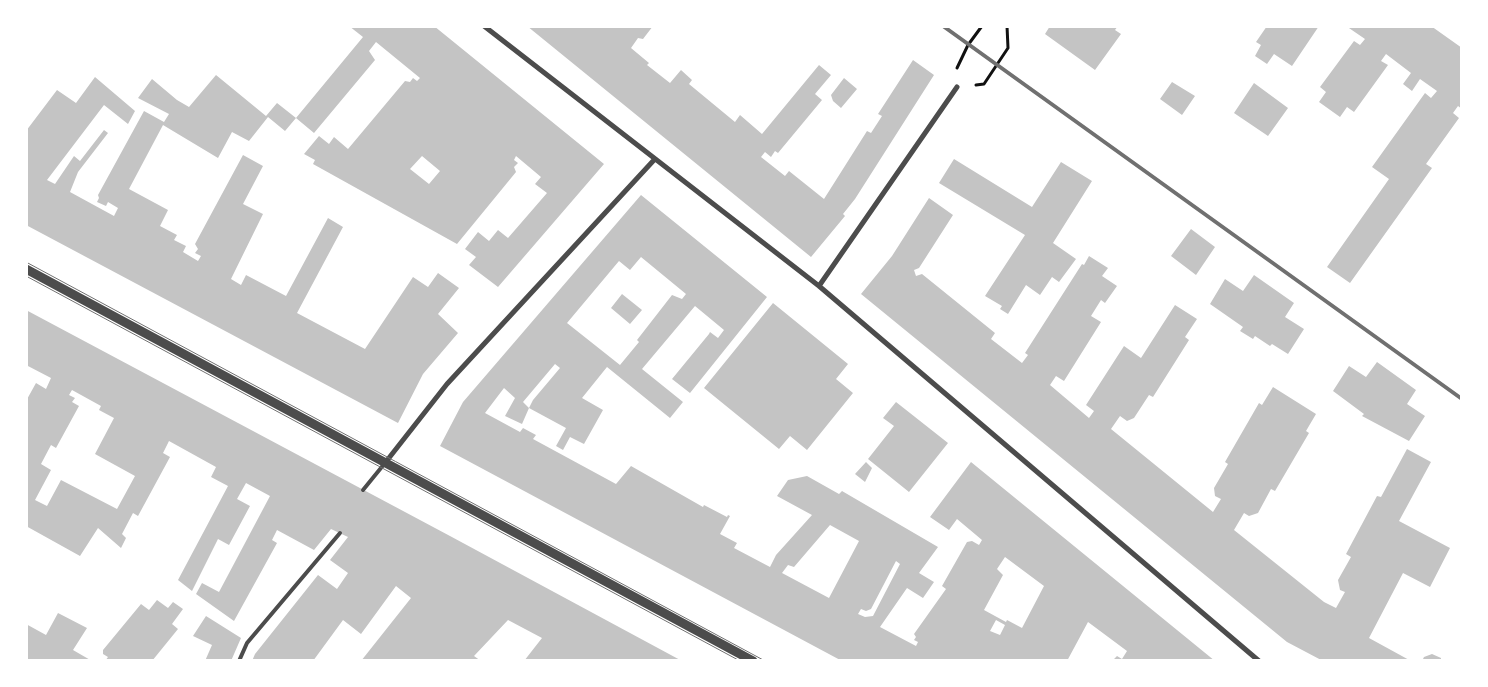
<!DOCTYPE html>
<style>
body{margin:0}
#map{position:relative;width:1488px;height:687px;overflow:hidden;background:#fff;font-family:"Exo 2",sans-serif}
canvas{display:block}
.frame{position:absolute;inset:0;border:28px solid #fff;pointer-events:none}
</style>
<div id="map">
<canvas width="1488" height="687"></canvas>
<div class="frame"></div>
</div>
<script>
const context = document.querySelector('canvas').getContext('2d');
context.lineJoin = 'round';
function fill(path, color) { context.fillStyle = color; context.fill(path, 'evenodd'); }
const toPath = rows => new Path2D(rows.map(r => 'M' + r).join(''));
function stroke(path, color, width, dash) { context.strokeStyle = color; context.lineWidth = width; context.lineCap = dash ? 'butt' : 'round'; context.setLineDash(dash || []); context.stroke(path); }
fill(toPath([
 [349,26,434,26,604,164,498,287,469,265,476,257,465,249,478,232,489,241,498,230,508,238,547,193,535,184,541,177,516,156,514,160,518,163,514,167,516,172,457,244,313,164,315,160,304,154,319,136,329,144,334,137,348,149,405,81,410,82,413,78,417,81,420,78,376,42,369,51,375,60,314,133,296,118,363,37],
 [422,156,440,171,429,184,410,169],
 [527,26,653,26,643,39,638,38,631,48,649,63,647,65,670,83,681,70,692,80,689,84,735,122,740,115,762,134,819,65,831,75,815,94,822,100,778,153,775,151,771,157,765,152,761,157,785,176,789,171,824,199,867,131,871,133,882,116,878,114,913,60,934,75,855,199,843,214,845,216,811,257],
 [1050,26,1118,26,1115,30,1121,34,1095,70,1045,34],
 [1267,26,1319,26,1292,66,1274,54,1267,64,1255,56,1261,45,1256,42],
 [1346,26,1431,26,1462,48,1462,109,1458,106,1453,113,1459,118,1426,164,1432,168,1350,283,1327,267,1389,179,1372,167,1425,93,1431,98,1437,91,1420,79,1412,91,1403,84,1411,73,1386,54,1381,61,1388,65,1354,112,1347,107,1340,117,1319,102,1326,92,1320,87,1354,41,1360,45,1365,39],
 [216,75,266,116,277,103,296,118,285,131,268,117,249,141,232,132,218,158,163,125,129,189,168,210,160,226,177,235,174,240,186,246,183,252,198,261,201,256,195,253,198,249,195,244,243,155,263,166,243,204,263,214,231,279,241,285,246,275,286,296,328,218,343,227,297,313,365,349,413,277,428,287,438,273,459,288,438,314,458,333,423,374,398,423,26,225,26,131,57,90,76,103,95,77,135,111,128,124,104,105,47,180,55,184,74,156,80,161,104,130,108,133,78,172,70,192,114,216,118,208,108,202,106,206,97,202,99,198,98,195,144,111,164,122,169,114,138,98,152,79,177,100,189,107],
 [844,78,857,89,841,108,833,101,831,95],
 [1172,82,1195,96,1182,115,1160,99],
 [1254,83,1288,108,1268,136,1234,113],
 [954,159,1032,207,1061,162,1092,181,1053,243,1076,259,1059,282,1052,277,1040,295,1026,285,1008,314,1000,309,1002,306,985,296,1025,235,939,183],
 [641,195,767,297,690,393,672,379,709,334,710,332,718,338,724,330,695,306,642,369,683,402,670,418,607,367,582,398,603,410,584,444,570,437,563,450,556,446,566,428,529,408,522,424,505,416,515,398,504,388,485,413,520,432,523,428,536,435,533,439,616,484,631,466,703,507,704,505,727,517,728,515,730,516,720,534,737,543,734,548,770,567,776,555,812,515,777,496,788,480,807,476,839,494,842,491,938,547,919,573,934,582,923,598,907,588,880,627,916,646,918,642,914,640,916,637,914,634,946,589,942,586,967,542,972,541,979,545,982,540,957,519,949,530,930,517,971,462,1215,661,1112,661,1117,656,1122,659,1127,651,1088,622,1067,661,842,661,440,446,463,402],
 [641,257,686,294,682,299,672,295,637,340,639,342,620,365,567,323,619,261,630,270],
 [555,364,560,368,533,400,529,408,523,402],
 [830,525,859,541,829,598,782,573,788,565,794,567],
 [1005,557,1044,586,1022,628,1007,620,1006,622,984,610,1003,575,997,569],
 [896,561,900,564,873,616,865,617,858,614,861,609,866,611,871,609],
 [996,620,1005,625,1000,635,990,631],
 [929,198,953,215,919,268,914,270,916,276,922,274,995,333,991,339,1022,363,1028,355,1025,353,1082,264,1084,265,1089,256,1108,268,1102,276,1117,286,1105,303,1101,300,1091,316,1101,322,1064,381,1056,376,1050,385,1089,418,1094,411,1086,405,1124,346,1141,358,1175,305,1197,319,1185,337,1189,340,1153,397,1149,395,1134,418,1127,421,1120,416,1111,429,1213,512,1221,499,1215,496,1214,488,1228,464,1225,462,1259,403,1262,405,1273,387,1316,414,1306,431,1309,433,1275,491,1271,489,1258,513,1249,516,1244,513,1234,530,1324,602,1336,608,1345,592,1340,590,1338,580,1351,557,1346,554,1377,496,1381,497,1407,449,1431,462,1399,521,1450,548,1430,587,1403,573,1369,638,1411,661,1323,661,1287,642,861,294,892,256],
 [1191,229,1215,247,1196,275,1171,256],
 [1254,275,1294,303,1285,317,1304,329,1288,354,1272,344,1270,346,1255,336,1253,339,1240,331,1243,327,1210,304,1225,279,1243,291],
 [622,294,642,310,630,324,611,308],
 [773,303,848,364,836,379,853,393,807,450,790,436,779,449,704,388],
 [26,310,450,536,682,661,524,661,542,638,508,620,474,656,481,661,361,661,411,598,396,586,361,634,343,620,313,661,252,661,255,654,318,575,337,589,348,573,330,560,348,537,331,529,314,550,277,530,272,540,277,543,234,621,196,594,202,583,219,592,270,496,246,483,237,499,250,506,229,545,218,539,192,591,178,580,228,486,211,477,216,467,169,441,163,453,170,457,138,516,133,513,122,534,126,538,121,548,98,528,80,556,26,526,26,401,36,383,46,389,51,378,26,365],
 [72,390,101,406,99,410,114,418,95,454,135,476,117,509,61,480,47,506,35,500,51,470,41,464,51,445,56,448,79,406,72,402,75,398,69,395],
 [1377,362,1416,390,1407,404,1425,416,1409,441,1362,416,1364,414,1333,391,1349,366,1366,377],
 [896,402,948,443,909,492,868,459,894,426,883,418],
 [866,462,872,468,865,482,855,474],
 [157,600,168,608,173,602,183,609,172,624,178,629,152,661,105,661,108,657,103,654,103,650,141,604,149,610],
 [58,613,87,628,73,650,92,661,26,661,26,624,46,635],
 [206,616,241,638,231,661,205,661,212,645,193,636],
 [1432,654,1441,658,1441,661,1422,661,1424,657]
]), '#c4c4c4');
stroke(toPath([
 [957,68,968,45,982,26],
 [976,85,984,84,1008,48,1007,26]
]), '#111', 3);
stroke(toPath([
 [363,490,385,463],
 [239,661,247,643,340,533]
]), '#4c4c4c', 4);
stroke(toPath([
 [484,26,819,286,1259,661],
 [819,286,957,87],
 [385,463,447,384,654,160]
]), '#4c4c4c', 5);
stroke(toPath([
 [26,269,753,661]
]), '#4c4c4c', 9);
stroke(toPath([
 [26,262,765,661],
 [26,276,740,661]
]), '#707070', 1);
stroke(toPath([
 [943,26,1462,399]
]), '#707070', 4);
</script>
